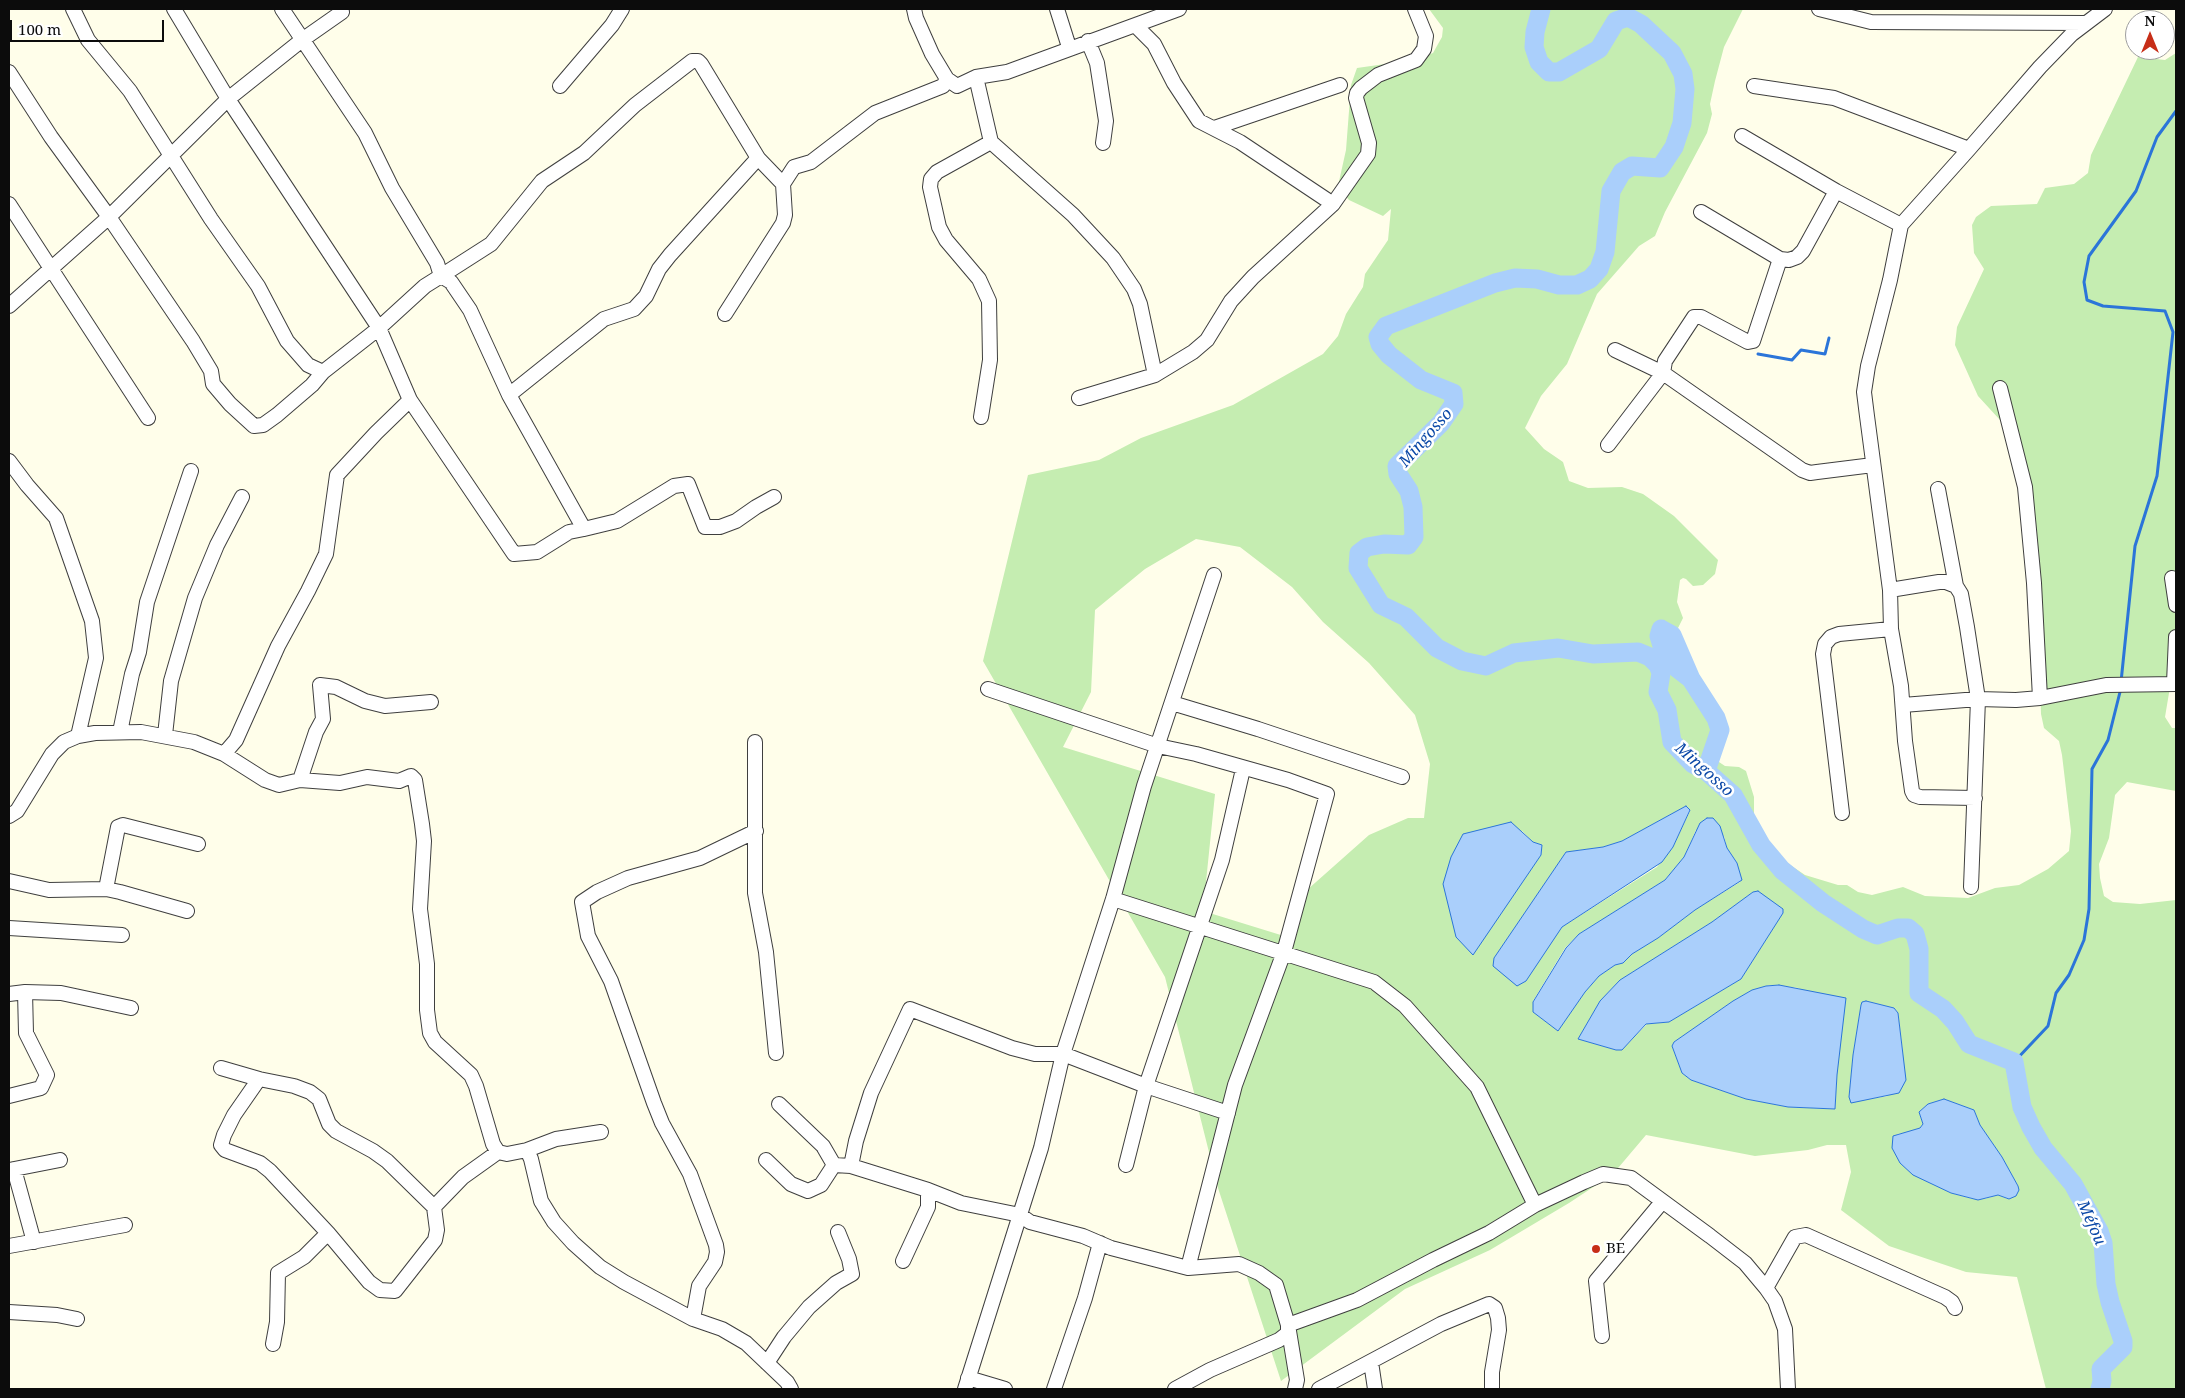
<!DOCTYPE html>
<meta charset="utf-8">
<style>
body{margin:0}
#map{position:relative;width:2185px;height:1398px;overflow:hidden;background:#fffeea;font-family:"Noto Serif",serif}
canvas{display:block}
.frame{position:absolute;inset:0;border:10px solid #0c0c0c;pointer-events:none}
.north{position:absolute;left:2125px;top:10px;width:50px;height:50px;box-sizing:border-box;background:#fff;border:1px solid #9e9e9e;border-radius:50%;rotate:0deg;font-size:14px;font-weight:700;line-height:20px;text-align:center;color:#0c0c0c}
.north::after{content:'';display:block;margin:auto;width:18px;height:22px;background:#c72e18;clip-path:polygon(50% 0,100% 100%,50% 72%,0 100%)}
.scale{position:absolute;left:10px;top:20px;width:154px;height:22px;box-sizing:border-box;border:2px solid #0c0c0c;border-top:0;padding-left:6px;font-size:15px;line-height:18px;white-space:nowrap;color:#0c0c0c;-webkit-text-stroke:4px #fff;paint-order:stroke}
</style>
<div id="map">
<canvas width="2185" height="1398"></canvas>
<div class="frame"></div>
<div class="north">N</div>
<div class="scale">100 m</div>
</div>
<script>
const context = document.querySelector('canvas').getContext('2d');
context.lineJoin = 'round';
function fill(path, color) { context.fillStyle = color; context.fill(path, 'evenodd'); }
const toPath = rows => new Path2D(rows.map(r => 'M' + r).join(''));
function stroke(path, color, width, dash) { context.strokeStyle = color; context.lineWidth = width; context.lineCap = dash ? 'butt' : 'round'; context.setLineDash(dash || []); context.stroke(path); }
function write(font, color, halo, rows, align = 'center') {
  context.font = font + ' "Noto Serif",serif'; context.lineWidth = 5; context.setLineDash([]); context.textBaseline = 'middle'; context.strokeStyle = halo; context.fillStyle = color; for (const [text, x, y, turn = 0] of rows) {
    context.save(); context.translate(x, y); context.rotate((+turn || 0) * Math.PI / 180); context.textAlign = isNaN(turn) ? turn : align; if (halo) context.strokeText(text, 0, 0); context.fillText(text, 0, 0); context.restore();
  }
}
fill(toPath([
 [1429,9,1743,9,1724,47,1715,81,1710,104,1712,114,1707,133,1665,212,1655,236,1639,246,1597,294,1567,364,1541,396,1525,428,1544,449,1563,462,1569,481,1588,488,1622,487,1643,494,1674,516,1718,560,1715,574,1703,585,1693,586,1686,579,1683,578,1680,580,1677,602,1683,618,1677,630,1688,659,1724,724,1722,743,1716,754,1716,760,1725,766,1739,767,1746,771,1754,797,1754,824,1777,856,1805,875,1838,885,1847,885,1858,892,1872,895,1903,887,1925,896,1968,898,1995,888,2019,885,2048,869,2069,851,2071,831,2062,755,2059,741,2044,728,2041,714,2037,587,2011,432,1978,396,1955,345,1957,327,1984,269,1974,253,1972,225,1976,217,1991,206,2037,204,2045,188,2074,184,2088,173,2091,155,2138,57,2165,60,2176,53,2176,687,2170,687,2165,717,2172,728,2176,728,2176,791,2127,782,2115,795,2109,838,2099,864,2100,878,2104,896,2113,902,2140,904,2176,900,2176,1389,2046,1389,2017,1277,1966,1272,1889,1246,1841,1210,1851,1172,1846,1145,1827,1145,1808,1150,1755,1156,1646,1135,1613,1174,1569,1203,1490,1250,1405,1289,1281,1381,1218,1188,1165,977,983,661,1028,475,1099,460,1141,438,1233,405,1323,354,1338,336,1346,314,1363,287,1365,274,1388,240,1391,209,1383,216,1349,200,1338,186,1346,150,1351,85,1357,68,1413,60,1433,53,1442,37,1443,28],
 [1196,539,1240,547,1292,587,1323,622,1369,663,1415,715,1430,764,1424,818,1408,818,1369,835,1307,890,1284,936,1203,911,1215,794,1063,747,1091,692,1095,610,1145,569],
 [1686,806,1690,811,1673,847,1657,867,1562,927,1526,981,1494,958,1566,852,1603,847,1622,841],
 [1696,830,1724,836,1727,848,1737,863,1740,882,1695,910,1658,938,1632,954,1623,963,1615,965,1599,976,1585,992,1558,1031,1533,1012,1533,1001,1565,948,1579,934,1665,880,1684,857],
 [1522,831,1533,842,1542,845,1541,855,1473,954],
 [1753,892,1783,913,1741,979,1669,1022,1647,1024,1622,1050,1616,1050,1578,1039,1600,1001,1620,980,1712,922],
 [1771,985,1799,988,1837,1075,1835,1109,1788,1107,1746,1099,1691,1080,1682,1073,1672,1046,1674,1042,1733,1001,1752,990],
 [1866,1001,1894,1008,1898,1013,1902,1045,1903,1057,1888,1096,1869,1099,1849,1097,1853,1055,1861,1005,1862,1002],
 [1944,1099,1974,1110,1980,1125,2002,1157,2018,1186,2008,1199,1998,1195,1984,1199,1973,1199,1951,1193,1913,1174,1900,1163,1897,1134,1907,1133,1920,1128,1923,1124,1919,1112,1928,1104]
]), '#c5edb1');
const water = toPath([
 [1686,806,1690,810,1673,847,1662,862,1562,927,1526,981,1517,986,1493,966,1494,958,1566,852,1603,847,1622,841,1686,806],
 [1707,818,1713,818,1720,826,1727,848,1737,863,1742,880,1695,910,1658,938,1632,954,1623,963,1615,965,1599,976,1585,992,1558,1031,1533,1012,1533,1002,1566,948,1579,934,1665,880,1684,857,1700,823,1707,818],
 [1511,822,1533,842,1542,845,1541,855,1473,955,1456,937,1443,884,1451,857,1463,834,1511,822],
 [1758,891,1783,909,1783,913,1741,979,1669,1022,1646,1024,1622,1050,1616,1050,1578,1039,1600,1001,1620,980,1712,922,1753,892,1758,891],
 [1779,985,1846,998,1837,1075,1835,1109,1788,1107,1746,1099,1691,1080,1682,1073,1672,1046,1674,1042,1733,1001,1752,990,1766,986,1779,985],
 [1866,1001,1894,1008,1898,1013,1906,1080,1899,1093,1851,1103,1849,1097,1853,1055,1861,1005,1862,1002,1866,1001],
 [1944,1099,1974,1110,1980,1125,2002,1157,2018,1186,2019,1190,2016,1196,2009,1199,1998,1195,1978,1200,1951,1193,1913,1175,1900,1163,1892,1148,1893,1136,1920,1128,1923,1124,1919,1112,1928,1104,1944,1099]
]);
fill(water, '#aacffb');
stroke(water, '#2b75d9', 1);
stroke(toPath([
 [1758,354,1792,360,1801,350,1825,354,1829,338],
 [2121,682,2135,546,2157,476,2173,332,2165,311,2103,306,2087,300,2084,282,2089,256,2136,191,2157,137,2176,111],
 [2014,1062,2048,1026,2056,993,2069,975,2084,940,2089,909,2092,769,2108,740,2121,688]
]), '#2b75d9', 3);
stroke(toPath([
 [1541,9,1535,32,1534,47,1539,62,1549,72,1559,72,1599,49,1616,21,1628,17,1641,24,1672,53,1683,74,1685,89,1682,123,1674,147,1660,168,1632,166,1622,172,1611,191,1605,252,1599,269,1590,279,1577,285,1559,285,1537,279,1515,278,1495,283,1386,326,1378,337,1380,344,1389,355,1421,380,1453,393,1454,404,1441,423,1397,466,1398,474,1409,491,1413,507,1414,537,1408,545,1384,544,1367,547,1359,553,1358,568,1381,605,1406,617,1437,648,1462,661,1486,666,1514,653,1558,648,1593,654,1638,652,1650,657,1658,665,1661,673,1658,692,1667,710,1672,742,1693,764,1706,771,1733,795,1761,845,1782,870,1823,903,1863,929,1877,935,1898,928,1908,928,1915,934,1919,949,1919,993,1943,1009,1955,1022,1969,1044,2014,1062,2022,1107,2031,1127,2043,1148,2073,1184,2099,1231,2103,1243,2106,1284,2110,1302,2123,1341,2123,1347,2101,1369,2102,1381,2100,1389],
 [1691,679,1678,669,1663,649,1659,636,1661,629,1672,635,1691,679,1716,718,1720,730,1706,771]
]), '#aacffb', 19);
const minor = toPath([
 [73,9,88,40,130,91,211,219,258,286,287,341,308,365,323,372],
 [282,9,365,133,392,188,437,263,441,276,491,244,542,181,584,153,635,105,692,61,698,61,701,64,758,158,783,184,794,167,811,162,875,113,943,86,947,79],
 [914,9,916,18,932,54,947,79,957,86,976,77,1007,72,1179,9],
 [1057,9,1069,47],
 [1819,9,1871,22,2086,23],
 [1136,26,1154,44,1174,83,1199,121,1240,142,1333,204],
 [1088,41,1097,63,1106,121,1103,143],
 [9,72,51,137,109,217,228,99,302,40,342,12],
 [976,77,991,142,1073,215,1113,258,1134,289,1140,304,1155,375],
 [560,86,612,25,622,9],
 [1754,86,1834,98,1969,149],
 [1214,128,1340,85],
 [1742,136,1836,191,1901,225],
 [9,204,148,418],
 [1701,212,1780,259,1789,260,1797,257,1803,251,1836,191],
 [9,306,109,217,193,341,211,371,213,384,230,404,254,426,263,425,277,415,312,385,323,372,369,336,379,328,425,286,441,276,451,282,470,310,509,395,584,529,569,532,537,552,514,554,410,400,379,328,228,99,174,9],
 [725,314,783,223,785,215,783,184],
 [1615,350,1663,373,1802,470,1810,473,1817,472,1873,465],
 [2000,388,2025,487,2034,583,2040,698],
 [509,395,604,319,634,309,646,296,659,269,670,255,758,158],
 [1079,398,1155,375,1193,352,1207,340,1231,301,1253,277,1333,204,1368,154,1369,143,1356,98,1357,93,1361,88,1378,75,1416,60,1424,49,1426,36,1415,9],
 [981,417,990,360,989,301,979,279,946,240,939,227,930,187,931,179,937,172,991,142],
 [1608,445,1663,373,1665,361,1694,317,1701,317,1748,342,1753,341,1780,259],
 [9,461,27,485,56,518,92,621,96,658,78,736],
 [1938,489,1956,586],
 [584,529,617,521,674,486,688,484,705,527,720,527,736,521,756,507,774,497],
 [2172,578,2176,605],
 [1890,590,1939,582,1946,582,1956,586,1961,594,1967,627,1978,699,2016,700,2040,698,2106,685,2176,684],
 [2174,683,2176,637],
 [988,689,1158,746,1196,754,1288,780,1327,794,1284,952,1235,1085,1188,1268],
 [1172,703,1258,729,1402,777],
 [1903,705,1978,699,1971,887],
 [120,732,132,674,139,652,147,602,191,471],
 [165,735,171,681,195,598,217,545,242,497],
 [755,742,755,893,766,952,776,1053],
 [224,754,236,740,278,646,308,591,326,554,337,475,376,433,410,400],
 [300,780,316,732,323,719,320,685,336,687,365,701,385,706,431,702],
 [1975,798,1920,797,1914,795,1912,791,1905,741,1901,686,1891,629,1890,590,1867,416,1864,392,1868,366,1890,280,1901,225,1969,149,2040,67,2072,34,2105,9],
 [1842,813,1823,654,1825,644,1831,637,1839,634,1891,629],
 [9,816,17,811,52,754,64,742,78,736,95,733,141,732,194,742,224,754,265,780,279,785,300,780,340,783,367,777,399,781,411,776,415,780,422,824,424,841,420,909,427,964,427,1010,430,1033,435,1042,471,1075,476,1086,493,1144,498,1152,507,1154,527,1150,556,1139,601,1132],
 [9,881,49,890,106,889,120,892,187,911],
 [106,889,118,827,123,825,198,844],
 [1113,899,1374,982,1405,1006,1477,1087,1535,1205],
 [9,928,122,935],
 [9,994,25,992,61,993,131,1008],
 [221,1068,259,1079,294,1086,310,1092,319,1099,329,1124,336,1131,373,1151,387,1161,434,1207,437,1230,435,1240,395,1291,380,1290,369,1282,328,1233,270,1171,260,1163,225,1150,221,1145,224,1135,234,1115,259,1079],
 [9,1096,41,1088,47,1075,26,1033,25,992],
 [779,1104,823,1146,834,1165,851,1166],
 [1228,1113,1146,1086,1063,1054,1035,1054,1012,1048,910,1009,871,1093,856,1141,851,1166,928,1190,961,1203,1020,1215,1030,1222,1083,1236,1111,1248,1188,1268,1239,1264,1259,1273,1276,1285,1288,1325,1357,1300,1433,1260,1489,1233,1535,1205,1584,1182,1603,1174,1631,1178,1710,1236,1745,1263,1766,1288,1775,1301,1785,1329,1788,1389],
 [527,1150,531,1159,541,1201,554,1222,573,1243,600,1267,624,1282,693,1319,722,1329,746,1343,787,1382,791,1389],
 [766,1160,791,1184,808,1191,821,1185,834,1165],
 [1126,1165,1146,1086,1222,860,1243,769],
 [14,1169,34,1242],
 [9,1170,60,1160],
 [434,1207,463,1177,498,1152],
 [9,1246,125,1225],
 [903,1261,928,1207,928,1190],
 [1766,1288,1795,1237,1806,1235,1945,1297,1952,1302,1955,1308],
 [9,1312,57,1315,77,1319],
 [693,1319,699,1286,715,1262,717,1252,716,1245,690,1174,662,1123,654,1103,611,981,588,936,582,902,597,892,628,878,700,858,756,831],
 [1602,1336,1596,1281,1662,1202],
 [273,1344,277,1322,278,1273,304,1257,328,1233],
 [1371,1362,1375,1389],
 [767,1363,784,1337,809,1307,836,1283,852,1274,849,1259,838,1232],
 [968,1378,1005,1389],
 [965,1389,1041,1148,1063,1054,1113,899,1144,786,1214,575],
 [1054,1389,1085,1298,1100,1243],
 [1175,1389,1210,1370,1279,1340,1288,1333,1288,1325,1297,1380,1295,1389],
 [1319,1389,1441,1324,1489,1304,1495,1308,1498,1318,1499,1330,1492,1372,1492,1389]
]);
stroke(minor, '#3f3f3f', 16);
stroke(minor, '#fff', 14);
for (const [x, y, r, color] of [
 [1596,1249,5,"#c72e18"]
]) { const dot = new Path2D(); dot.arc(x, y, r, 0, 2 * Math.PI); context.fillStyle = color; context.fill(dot); stroke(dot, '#fff', 2); }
write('15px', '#0c0c0c', '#fff', [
 ["BE",1606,1249]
], 'left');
write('italic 16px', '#0b48a7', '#fff', [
 ["Mingosso",1426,438,-49],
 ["Mingosso",1704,770,42],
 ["Méfou",2091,1223,66]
]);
</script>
